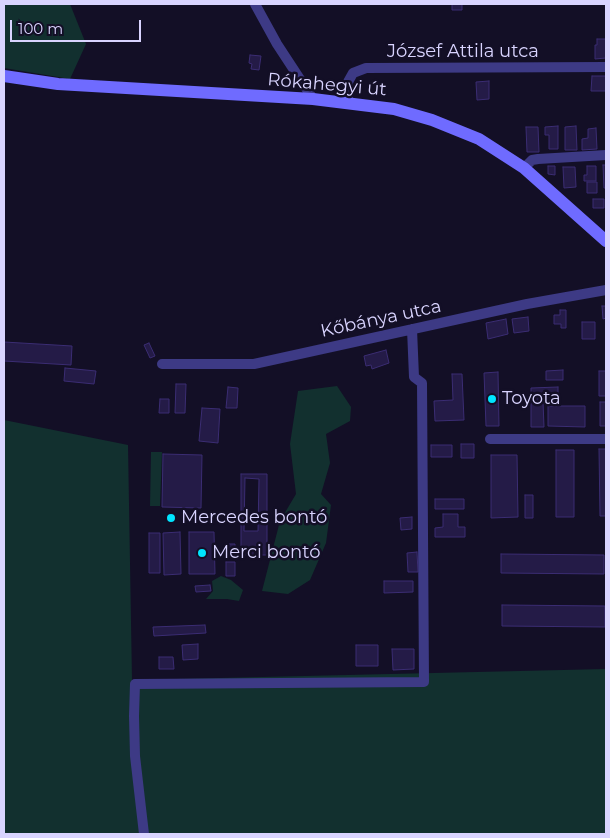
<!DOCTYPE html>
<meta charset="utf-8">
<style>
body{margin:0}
#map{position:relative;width:610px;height:838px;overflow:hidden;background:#130f26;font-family:Montserrat,sans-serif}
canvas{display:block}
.frame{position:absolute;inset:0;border:5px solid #d9d4ff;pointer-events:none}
.scale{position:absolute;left:10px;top:20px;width:131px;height:22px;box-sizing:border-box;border:2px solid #d9d4ff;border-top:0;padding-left:6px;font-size:15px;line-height:18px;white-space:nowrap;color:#d9d4ff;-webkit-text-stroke:4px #130f26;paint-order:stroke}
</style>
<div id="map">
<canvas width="610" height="838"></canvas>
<div class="frame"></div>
<div class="scale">100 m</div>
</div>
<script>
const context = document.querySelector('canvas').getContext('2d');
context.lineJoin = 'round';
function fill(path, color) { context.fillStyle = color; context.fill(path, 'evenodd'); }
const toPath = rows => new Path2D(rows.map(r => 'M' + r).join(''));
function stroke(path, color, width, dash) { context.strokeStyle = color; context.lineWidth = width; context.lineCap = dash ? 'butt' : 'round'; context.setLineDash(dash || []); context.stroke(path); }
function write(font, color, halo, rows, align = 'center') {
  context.font = font + ' Montserrat,sans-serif'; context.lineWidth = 5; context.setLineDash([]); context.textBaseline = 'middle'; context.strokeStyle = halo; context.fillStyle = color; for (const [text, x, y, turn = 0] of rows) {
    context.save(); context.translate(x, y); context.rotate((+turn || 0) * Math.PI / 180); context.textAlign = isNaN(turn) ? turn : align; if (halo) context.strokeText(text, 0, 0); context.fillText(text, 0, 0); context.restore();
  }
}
fill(toPath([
 [4,4,70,4,86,44,70,79,4,68],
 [337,386,351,407,350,421,326,434,330,463,321,494,331,505,326,543,310,580,288,594,262,591,280,521,296,494,290,444,298,391],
 [4,420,128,445,132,680,606,669,606,834,4,834],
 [151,452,162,452,160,506,150,506],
 [221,576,231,580,243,590,239,601,227,599,206,599,213,591,212,581]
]), '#12302f');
const building = toPath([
 [452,4,462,4,462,10,452,10,452,4],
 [597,39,606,39,606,58,595,59,595,45,597,45,597,39],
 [250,55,261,56,259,70,251,69,252,64,249,63,250,55],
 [592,76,606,76,606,91,591,91,592,76],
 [489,81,489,99,477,100,476,82,489,81],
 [558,126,558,149,549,149,549,135,545,135,545,127,558,126],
 [576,126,577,150,565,150,565,127,576,126],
 [526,127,538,127,539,152,527,152,526,127],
 [596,128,597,149,582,150,582,139,588,138,588,129,596,128],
 [603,165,606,165,606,188,604,188,603,165],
 [548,166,555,166,555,175,548,174,548,166],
 [587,166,596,166,596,181,584,181,584,175,587,175,587,166],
 [563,167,575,167,576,187,564,188,563,167],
 [587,182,597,182,597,193,587,193,587,182],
 [593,199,604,199,604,208,593,208,593,199],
 [602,306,606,306,606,318,603,319,602,306],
 [560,310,566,310,566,328,561,328,561,324,554,324,554,315,560,315,560,310],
 [528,317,529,331,514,333,512,319,528,317],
 [506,319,508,334,488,339,486,323,506,319],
 [582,322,595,322,595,339,582,339,582,322],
 [4,342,72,346,71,365,4,361,4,342],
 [149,343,155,356,150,358,144,345,149,343],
 [386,350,389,363,372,369,371,365,366,366,364,356,386,350],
 [65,368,96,371,94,384,64,381,65,368],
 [563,370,563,380,546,380,546,371,563,370],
 [599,371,606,371,606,396,599,396,599,371],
 [498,372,499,426,486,426,484,373,498,372],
 [452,374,462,374,464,420,435,421,434,401,453,400,452,374],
 [176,384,186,384,185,413,175,413,176,384],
 [228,387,238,388,237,408,226,408,228,387],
 [558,387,558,401,543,401,544,427,531,427,531,388,558,387],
 [160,399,169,399,169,413,159,413,160,399],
 [600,402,606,402,606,426,600,426,600,402],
 [548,406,585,406,585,427,548,426,548,406],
 [202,408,220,409,218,443,199,441,202,408],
 [461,444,474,444,474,458,461,458,461,444],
 [431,445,452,445,452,457,431,457,431,445],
 [599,449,606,449,606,516,600,516,599,449],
 [556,450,574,450,574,517,556,517,556,450],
 [163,454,202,455,201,508,162,507,163,454],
 [491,455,517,455,518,517,491,518,491,455],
 [241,474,267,474,267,555,241,555,241,474],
 [245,478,259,479,258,531,244,531,245,478],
 [525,495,533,495,533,518,525,518,525,495],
 [435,499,464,499,464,509,435,509,435,499],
 [443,514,458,514,458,527,465,527,465,537,435,537,435,528,443,527,443,514],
 [412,517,412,529,401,530,400,518,412,517],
 [180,532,181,574,164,575,163,533,180,532],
 [189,532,214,532,215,574,189,574,189,532],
 [149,533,160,533,160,573,149,573,149,533],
 [228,544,235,544,235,555,227,554,228,544],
 [417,552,418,572,408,572,407,553,417,552],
 [501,554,604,555,604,574,501,573,501,554],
 [226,562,235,562,235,576,226,576,226,562],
 [384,581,413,581,413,592,384,593,384,581],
 [210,585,211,591,196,592,195,586,210,585],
 [502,605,605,606,605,627,502,626,502,605],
 [205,625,206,633,154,636,153,627,205,625],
 [198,644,198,659,183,660,182,645,198,644],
 [356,645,378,645,378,666,356,666,356,645],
 [392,649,414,649,414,669,393,670,392,649],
 [159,657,173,657,174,669,159,669,159,657]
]);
fill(building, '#241b47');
stroke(building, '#3b2d73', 1);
stroke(toPath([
 [255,4,277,44,313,99],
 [348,103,348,82,353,73,366,68,606,67],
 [524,168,532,160,538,159,606,155],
 [162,364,254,364,527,304,606,290],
 [490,439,606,439],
 [144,834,135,756,134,716,135,684,424,682,422,383,414,377,412,329]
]), '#3d3a85', 10);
stroke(toPath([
 [4,76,58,84,313,99,394,109,432,120,479,139,524,168,606,241]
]), '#6f6bff', 12);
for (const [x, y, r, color] of [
 [492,399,5,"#00e5ff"],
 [171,518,5,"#00e5ff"],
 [202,553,5,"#00e5ff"]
]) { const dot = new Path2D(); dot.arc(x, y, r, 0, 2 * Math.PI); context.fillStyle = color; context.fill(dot); stroke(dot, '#130f26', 2); }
write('18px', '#d9d4ff', '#130f26', [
 ["József Attila utca",463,52],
 ["Rókahegyi út",327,85,5],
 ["Kőbánya utca",381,319,-12]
]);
write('18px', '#d9d4ff', '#130f26', [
 ["Toyota",502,399],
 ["Mercedes bontó",181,518],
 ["Merci bontó",212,553]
], 'left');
</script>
